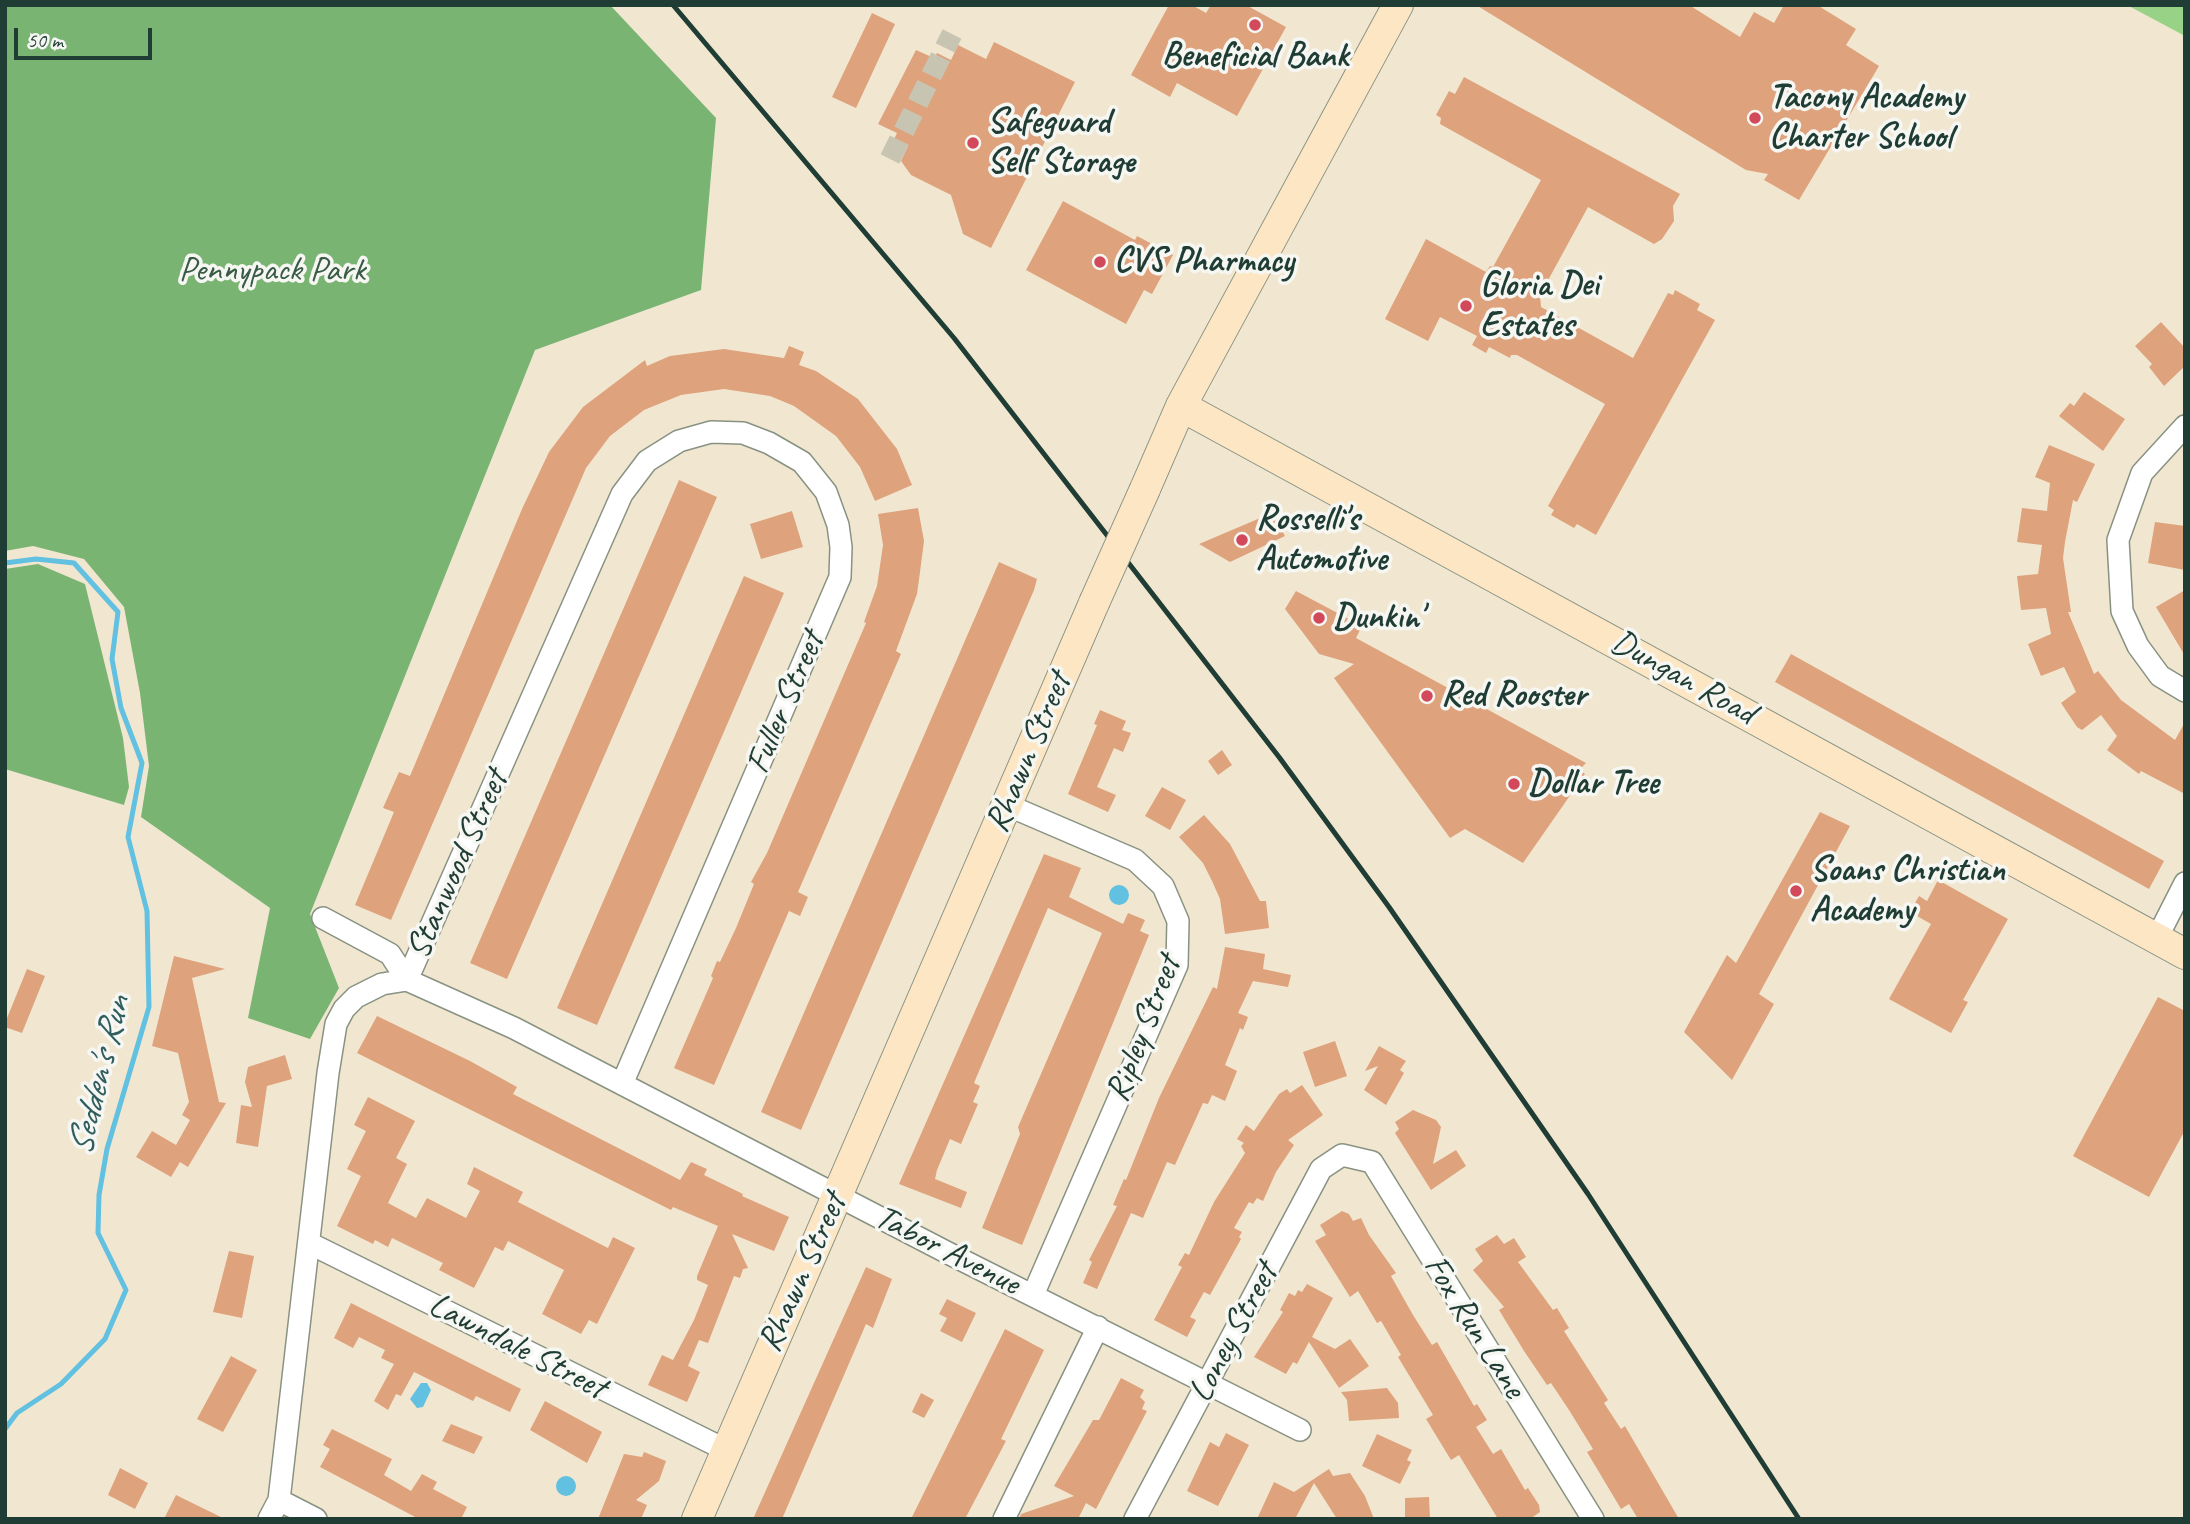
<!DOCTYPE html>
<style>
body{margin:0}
#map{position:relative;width:2190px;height:1524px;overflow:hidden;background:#f1e7d1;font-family:Caveat,sans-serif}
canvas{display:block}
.frame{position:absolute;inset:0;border:7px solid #1f3d34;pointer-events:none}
.scale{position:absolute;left:14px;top:28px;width:138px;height:32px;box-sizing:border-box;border:4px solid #1f3d34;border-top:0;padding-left:9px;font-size:21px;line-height:24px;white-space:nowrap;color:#1f3d34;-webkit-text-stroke:5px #f6f6f2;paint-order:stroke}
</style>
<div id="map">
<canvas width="2190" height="1524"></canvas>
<div class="frame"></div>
<div class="scale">50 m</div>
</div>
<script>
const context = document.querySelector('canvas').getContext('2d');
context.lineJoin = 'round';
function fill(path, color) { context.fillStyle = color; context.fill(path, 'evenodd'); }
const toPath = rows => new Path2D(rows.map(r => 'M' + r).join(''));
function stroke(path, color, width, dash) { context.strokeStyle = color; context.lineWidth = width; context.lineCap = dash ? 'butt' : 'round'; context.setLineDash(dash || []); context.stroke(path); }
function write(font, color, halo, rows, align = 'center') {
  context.font = font + ' Caveat,sans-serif'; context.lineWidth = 7; context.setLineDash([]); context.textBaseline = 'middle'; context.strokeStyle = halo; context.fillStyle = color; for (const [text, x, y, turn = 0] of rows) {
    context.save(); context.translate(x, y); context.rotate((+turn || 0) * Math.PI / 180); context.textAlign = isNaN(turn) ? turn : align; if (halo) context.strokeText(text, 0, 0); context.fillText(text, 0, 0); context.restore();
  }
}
fill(toPath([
 [2127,5,2185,5,2185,36]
]), '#98d286');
fill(toPath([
 [5,5,610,5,716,118,701,290,535,350,310,914,339,988,310,1039,248,1018,270,908,141,817,149,766,140,693,124,607,84,559,33,546,5,551],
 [38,564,85,584,123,738,129,787,124,805,5,769,5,569]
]), '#7ab473');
fill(toPath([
 '1109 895a10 10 0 1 1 20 0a10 10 0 1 1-20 0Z',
 [421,1383,427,1383,431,1390,423,1407,417,1408,410,1399],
 '556 1486a10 10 0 1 1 20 0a10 10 0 1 1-20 0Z'
]), '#62c0e0');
stroke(toPath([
 [5,563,36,559,74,563,118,612,112,659,121,708,142,763,128,837,147,911,149,1007,107,1149,99,1195,98,1233,126,1290,105,1339,61,1384,17,1413,5,1429]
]), '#62c0e0', 5);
fill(toPath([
 [1169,5,1192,5,1206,13,1211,5,1246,5,1286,27,1237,116,1177,83,1170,97,1131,75],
 [1476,5,1689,5,1740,37,1754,12,1774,23,1784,5,1817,5,1856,29,1846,45,1879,66,1799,200,1764,180,1768,174,1746,170],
 [872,13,895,24,856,108,832,97],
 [994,42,1075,82,991,248,963,234,951,195,911,175,901,161,908,146,894,139,897,133,878,124,916,50,934,58,937,53,951,60,958,45,986,59],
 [1464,77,1680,194,1673,206,1674,221,1662,239,1654,244,1588,207,1540,295,1541,307,1633,358,1668,293,1673,295,1675,290,1700,304,1697,310,1715,320,1596,535,1577,524,1574,528,1551,515,1554,510,1548,506,1605,404,1517,355,1511,355,1510,358,1489,347,1486,353,1472,345,1477,336,1440,317,1428,341,1385,319,1426,239,1486,272,1490,266,1493,267,1541,180,1440,124,1441,118,1436,115,1449,91,1455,94],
 [1063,201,1135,240,1137,236,1173,255,1152,294,1144,290,1126,324,1026,270],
 [2161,322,2185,348,2185,366,2164,386,2149,367,2152,364,2135,346],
 [789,346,804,352,799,365,816,371,858,399,897,449,912,485,875,501,860,467,836,436,794,406,770,396,724,389,681,395,644,410,610,436,586,468,391,920,355,905,394,812,383,808,399,772,410,776,522,509,549,452,583,407,645,360,647,366,670,356,724,349,784,358],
 [2084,392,2125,419,2103,451,2059,416,2070,403,2074,406],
 [2049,445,2095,464,2077,502,2073,500,2065,542,2063,558,2071,612,2068,612,2094,674,2098,671,2121,700,2175,740,2185,722,2185,794,2141,771,2139,774,2107,750,2117,736,2101,715,2082,730,2077,727,2061,703,2076,692,2064,667,2041,676,2028,644,2051,634,2046,608,2021,610,2017,576,2038,574,2042,545,2017,542,2022,508,2047,511,2050,483,2035,477],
 [679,480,717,497,507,979,470,963],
 [918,508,924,541,920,572,917,594,896,651,901,654,798,892,808,897,800,916,789,911,714,1085,674,1068,713,978,711,976,717,961,720,962,736,928,754,884,751,882,767,853,866,623,864,622,877,586,883,545,878,514],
 [792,511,803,547,761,559,750,524],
 [1272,513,1285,536,1230,562,1199,544],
 [2155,522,2185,526,2185,570,2148,563],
 [999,562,1037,579,1034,590,801,1130,761,1112],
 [744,576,784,593,597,1025,557,1008],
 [2185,590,2185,656,2156,607],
 [1296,591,1362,626,1356,638,1586,763,1580,769,1585,774,1523,863,1465,829,1450,838,1334,678,1354,664,1319,654,1285,609],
 [1791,654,2164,861,2149,889,1775,682],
 [1100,710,1126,721,1122,730,1131,733,1123,752,1114,748,1097,787,1116,795,1108,812,1068,794,1097,725,1094,724],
 [1222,750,1232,765,1218,775,1208,761],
 [1162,787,1186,800,1170,830,1145,816],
 [1820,812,1850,826,1759,994,1774,1004,1732,1080,1684,1032,1727,955,1736,963],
 [1204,815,1230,844,1260,901,1266,901,1269,928,1225,934,1220,899,1212,881,1203,863,1179,837],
 [1044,854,1081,868,1069,897,1123,924,1128,913,1145,920,1140,931,1149,935,1022,1245,982,1228,1020,1134,1018,1127,1102,933,1048,908,974,1083,980,1086,973,1102,978,1104,961,1144,950,1139,937,1170,935,1179,967,1192,961,1208,899,1184],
 [1938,880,2008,919,1963,1000,1968,1002,1951,1033,1889,999,1931,924,1910,912,1919,896,1927,901],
 [1225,947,1265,954,1263,969,1291,975,1288,987,1253,981,1238,1013,1248,1017,1243,1030,1240,1028,1225,1065,1237,1071,1225,1101,1212,1095,1208,1104,1203,1103,1175,1165,1167,1162,1143,1218,1131,1213,1097,1289,1083,1283,1092,1262,1089,1260,1117,1206,1113,1205,1124,1179,1126,1180,1159,1098,1213,987,1217,989],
 [174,956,225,969,192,978,219,1102,226,1103,188,1167,180,1162,171,1177,136,1157,152,1131,176,1145,190,1120,182,1115,189,1102,178,1053,152,1046],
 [27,969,45,976,22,1033,5,1027,5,1023],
 [2158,997,2185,1011,2185,1130,2149,1197,2073,1156],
 [377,1016,470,1061,517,1087,513,1094,657,1168,680,1180,691,1162,707,1169,704,1175,743,1194,742,1196,789,1217,774,1251,732,1234,748,1268,743,1269,740,1278,734,1276,708,1343,699,1340,688,1366,700,1372,687,1402,648,1385,662,1355,673,1360,694,1320,708,1285,697,1280,697,1276,718,1226,673,1207,671,1210,357,1053],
 [1335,1041,1347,1076,1315,1087,1303,1052],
 [1379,1046,1406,1061,1400,1070,1404,1073,1386,1105,1364,1090,1378,1066,1365,1071],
 [285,1055,292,1079,267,1086,258,1147,236,1143,241,1105,252,1107,245,1082,248,1067],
 [1302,1085,1323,1115,1288,1140,1294,1145,1276,1172,1263,1201,1257,1198,1253,1204,1249,1202,1234,1228,1242,1232,1239,1237,1241,1239,1210,1295,1204,1292,1190,1317,1196,1320,1187,1337,1154,1320,1182,1267,1178,1265,1185,1253,1189,1255,1214,1202,1245,1153,1241,1146,1244,1143,1237,1139,1246,1125,1254,1131,1279,1094,1287,1089,1290,1093],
 [368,1097,415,1121,396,1158,407,1164,388,1203,416,1218,427,1198,466,1218,480,1191,467,1184,474,1167,523,1192,518,1202,608,1248,613,1237,635,1248,597,1324,589,1320,581,1334,542,1314,564,1270,508,1241,503,1251,495,1247,474,1288,439,1270,443,1263,392,1238,388,1247,375,1240,373,1244,337,1226,361,1176,347,1169,366,1131,354,1125],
 [1413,1110,1436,1120,1441,1127,1433,1164,1456,1150,1466,1166,1431,1190,1395,1133,1399,1129,1395,1122],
 [1342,1211,1349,1214,1353,1221,1361,1218,1369,1235,1396,1273,1391,1276,1413,1315,1432,1345,1437,1342,1474,1406,1477,1404,1487,1420,1476,1427,1493,1454,1501,1449,1525,1490,1528,1488,1539,1505,1540,1512,1530,1519,1498,1519,1459,1455,1451,1460,1426,1419,1433,1415,1398,1357,1401,1355,1381,1321,1377,1323,1358,1291,1350,1297,1315,1241,1326,1235,1320,1225],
 [1497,1235,1504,1244,1514,1238,1526,1257,1518,1262,1553,1310,1557,1308,1569,1328,1564,1331,1608,1400,1604,1403,1621,1429,1625,1426,1679,1519,1638,1519,1629,1504,1621,1509,1587,1452,1593,1449,1569,1410,1551,1383,1547,1385,1524,1351,1499,1310,1504,1307,1473,1270,1483,1261,1475,1249],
 [229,1251,254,1256,242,1318,213,1312],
 [866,1267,892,1279,873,1328,866,1324,782,1519,753,1519],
 [1307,1284,1333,1298,1312,1337,1335,1349,1350,1339,1369,1366,1339,1388,1309,1342,1297,1364,1293,1362,1286,1374,1254,1357,1283,1312,1280,1310,1289,1293,1295,1296,1298,1290,1302,1292],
 [947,1299,976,1313,962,1342,940,1331,947,1318,939,1314],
 [351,1303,521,1389,510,1412,476,1396,473,1401,414,1372,401,1396,396,1394,388,1410,374,1401,394,1364,381,1358,385,1350,359,1337,353,1348,334,1338],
 [1005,1329,1044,1350,1001,1439,1006,1441,965,1519,911,1519],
 [231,1356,257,1370,223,1432,197,1419],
 [1121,1378,1144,1390,1140,1397,1145,1402,1142,1409,1147,1411,1096,1509,1086,1503,1078,1519,1019,1519,1021,1514,1074,1496,1054,1486,1093,1420,1099,1420],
 [1387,1388,1398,1403,1399,1418,1349,1421,1347,1400,1341,1392],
 [921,1393,934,1400,924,1418,912,1412],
 [545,1401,602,1432,587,1463,530,1430],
 [451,1424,483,1437,474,1454,442,1441],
 [332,1429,392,1459,384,1475,411,1491,422,1474,437,1482,433,1489,467,1507,461,1519,419,1519,320,1467,330,1449,323,1445],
 [1226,1433,1249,1445,1218,1506,1187,1491,1210,1442,1219,1447],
 [1377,1434,1412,1450,1407,1460,1411,1462,1400,1484,1362,1466],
 [644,1452,666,1461,659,1481,636,1500,647,1505,641,1519,598,1519,624,1454,642,1457],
 [120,1468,148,1483,135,1509,108,1495],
 [1329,1469,1333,1476,1350,1473,1365,1496,1374,1519,1337,1519,1314,1483,1295,1519,1257,1519,1274,1482,1294,1492],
 [176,1495,225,1519,164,1519],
 [1429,1497,1430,1519,1405,1519,1405,1498]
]), '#dea27c');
stroke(toPath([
 [890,159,952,34]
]), '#c7c5b2', 21, [21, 10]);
const street = toPath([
 [2185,426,2142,473,2118,540,2122,611,2138,646,2160,676,2185,691],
 [1007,805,1135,860,1163,886,1178,921,1177,965,1033,1295],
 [323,918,390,954,407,980],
 [2157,938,2185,883],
 [407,980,622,494,647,461,679,441,711,432,743,433,769,443,802,462,826,492,838,525,841,547,840,577,622,1084],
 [407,980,514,1028,950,1254,1300,1430],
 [309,1243,726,1450],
 [279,1500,316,1519],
 [269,1519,279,1500,328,1073,336,1024,344,1009,356,997,382,984,407,980],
 [1004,1519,1098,1327],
 [1135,1519,1321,1169,1342,1155,1372,1162,1593,1519]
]);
const secondary = toPath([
 [1181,406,2185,954],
 [1145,489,1181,406,1398,5],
 [697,1519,1094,603]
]);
stroke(street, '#889282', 24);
stroke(secondary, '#889282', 32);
stroke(street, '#fff', 21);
stroke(secondary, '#fce6c4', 30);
stroke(toPath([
 [673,5,954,338,1279,757,1389,907,1588,1194,1799,1519]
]), '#1f3d34', 5);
const secondaryBridge = toPath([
 [1094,603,1145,489]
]);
stroke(secondaryBridge, '#889282', 32, []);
stroke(secondaryBridge, '#fce6c4', 30);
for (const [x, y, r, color] of [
 [1255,25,7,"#d1495b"],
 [1755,118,7,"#d1495b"],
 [973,143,7,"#d1495b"],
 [1100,262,7,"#d1495b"],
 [1466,306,7,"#d1495b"],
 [1242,540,7,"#d1495b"],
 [1319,618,7,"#d1495b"],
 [1427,696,7,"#d1495b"],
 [1514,784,7,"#d1495b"],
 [1796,891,7,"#d1495b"]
]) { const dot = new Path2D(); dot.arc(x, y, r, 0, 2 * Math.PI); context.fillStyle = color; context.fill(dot); stroke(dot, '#f6f6f2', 2.5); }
write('bold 35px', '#1f3d34', '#f6f6f2', [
 ["Beneficial Bank",1255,57,"center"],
 ["Tacony Academy",1769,98],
 ["Charter School",1769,138],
 ["Safeguard",987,123],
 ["Self Storage",987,163],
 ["CVS Pharmacy",1114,262],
 ["Gloria Dei",1480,286],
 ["Estates",1480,326],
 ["Rosselli's",1256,520],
 ["Automotive",1256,560],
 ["Dunkin'",1333,618],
 ["Red Rooster",1441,696],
 ["Dollar Tree",1528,784],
 ["Soans Christian",1810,871],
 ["Academy",1810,911]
], 'left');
write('35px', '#375b44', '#f6f6f2', [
 ["Pennypack Park",272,271]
]);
write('35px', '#1f3d34', '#f6f6f2', [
 ["Dungan Road",1683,678,29],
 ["Fuller Street",786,703,-67],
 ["Rhawn Street",1029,753,-67],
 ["Stanwood Street",458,865,-66],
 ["Ripley Street",1144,1029,-69],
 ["Tabor Avenue",947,1251,27],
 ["Rhawn Street",803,1273,-66],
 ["Fox Run Lane",1474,1327,58],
 ["Loney Street",1234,1333,-62],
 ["Lawndale Street",517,1347,27]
]);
write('italic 37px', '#305e5f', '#f6f6f2', [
 ["Sedden's Run",100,1076,-76]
]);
</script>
